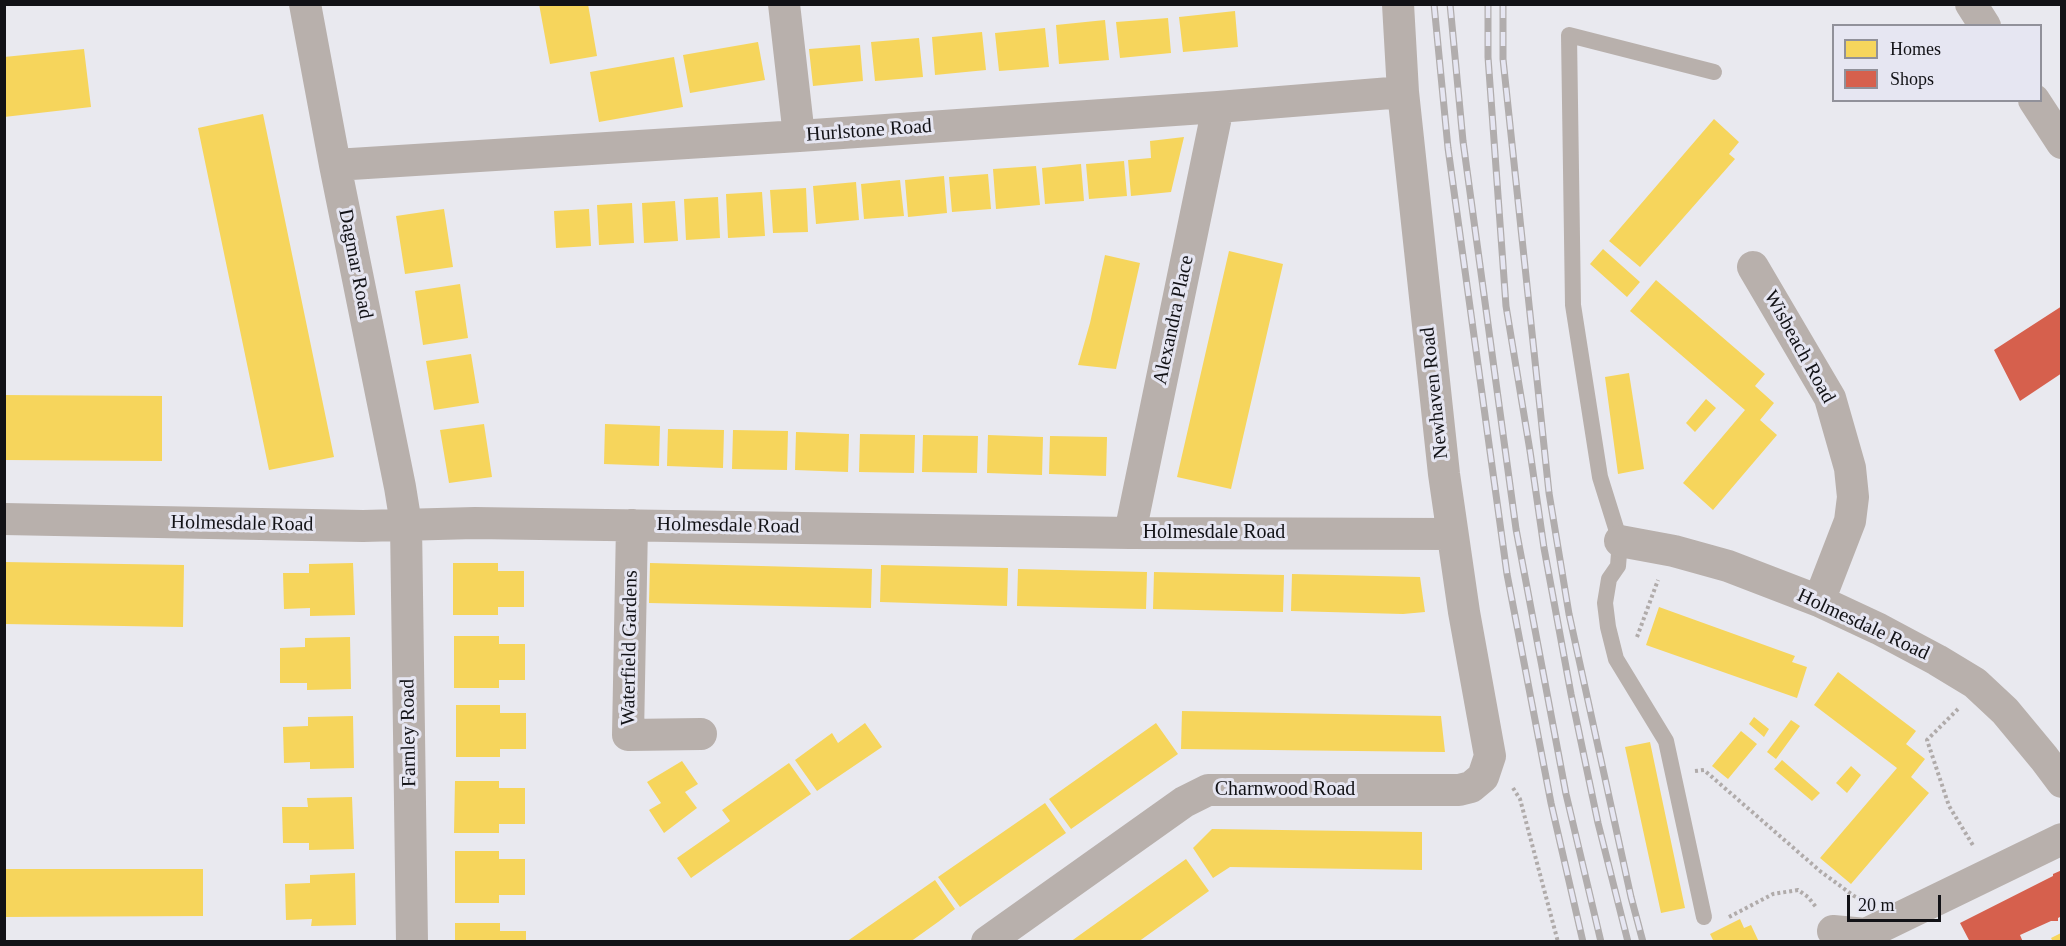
<!DOCTYPE html>
<style>
body{margin:0}
#map{position:relative;width:2066px;height:946px;overflow:hidden;background:#e9e9ef;font-family:"Times New Roman",serif}
canvas{display:block}
.frame{position:absolute;inset:0;border:6px solid #121216;pointer-events:none}
.legend{position:absolute;left:1832px;top:24px;width:210px;height:78px;box-sizing:border-box;background:#e6e6f2;border:2px solid #91919a;margin:0;padding:8px 10px;list-style:none;font-size:18px;color:#121216}
.legend li{display:flex;align-items:center;gap:12px;height:30px}
.legend b{width:30px;border:2px solid #91919a}
.scale{position:absolute;left:1847px;top:895px;width:94px;height:27px;box-sizing:border-box;border:3px solid #121216;border-top:0;padding-left:8px;font-size:18px;line-height:21px;white-space:nowrap;color:#121216;-webkit-text-stroke:4px #e6e6f2;paint-order:stroke}
</style>
<div id="map">
<canvas width="2066" height="946"></canvas>
<div class="frame"></div>
<ul class="legend">
<li><b style="height:16px;background:#f6d55c"></b>Homes</li>
<li><b style="height:16px;background:#d6604d"></b>Shops</li>
</ul>
<div class="scale">20 m</div>
</div>
<script>
const context = document.querySelector('canvas').getContext('2d');
context.lineJoin = 'round';
function fill(path, color) { context.fillStyle = color; context.fill(path, 'evenodd'); }
const toPath = rows => new Path2D(rows.map(r => 'M' + r).join(''));
function stroke(path, color, width, dash) { context.strokeStyle = color; context.lineWidth = width; context.lineCap = dash ? 'butt' : 'round'; context.setLineDash(dash || []); context.stroke(path); }
function write(font, color, halo, rows, align = 'center') {
  context.font = font + ' "Times New Roman",serif'; context.lineWidth = 6; context.setLineDash([]); context.textBaseline = 'middle'; context.strokeStyle = halo; context.fillStyle = color; for (const [text, x, y, turn = 0] of rows) {
    context.save(); context.translate(x, y); context.rotate((+turn || 0) * Math.PI / 180); context.textAlign = isNaN(turn) ? turn : align; if (halo) context.strokeText(text, 0, 0); context.fillText(text, 0, 0); context.restore();
  }
}
fill(toPath([
 [539,4,588,4,597,56,550,64],
 [1235,11,1238,47,1183,52,1179,17],
 [1168,18,1171,53,1120,58,1116,22],
 [1105,20,1109,60,1059,64,1056,25],
 [1045,28,1049,67,999,71,995,33],
 [982,32,986,70,935,75,932,37],
 [919,38,923,77,875,81,871,42],
 [758,42,765,80,690,93,683,55],
 [860,45,863,81,813,86,809,49],
 [84,49,91,107,4,117,4,57],
 [674,57,683,107,599,122,590,72],
 [263,114,334,457,269,470,198,128],
 [1714,119,1739,142,1729,154,1735,159,1640,267,1609,241],
 [1184,137,1171,192,1131,196,1128,160,1151,158,1150,141],
 [1124,161,1127,196,1089,199,1086,164],
 [1081,164,1084,201,1045,204,1042,168],
 [1036,166,1040,205,996,209,993,169],
 [988,174,991,209,952,212,949,177],
 [944,176,947,213,908,217,905,180],
 [900,180,904,216,864,219,861,184],
 [856,182,859,220,816,224,813,186],
 [806,188,808,232,773,233,770,190],
 [762,192,765,236,728,238,726,194],
 [718,197,720,238,686,240,684,199],
 [675,201,678,241,644,243,642,203],
 [632,203,634,243,599,245,597,205],
 [444,209,453,267,405,274,396,216],
 [589,209,591,246,556,248,554,211],
 [1603,249,1640,282,1627,297,1590,264],
 [1229,251,1283,264,1231,489,1177,477],
 [1105,255,1140,263,1116,369,1078,365,1090,323],
 [1656,280,1765,374,1755,386,1774,403,1760,420,1777,435,1713,510,1683,483,1745,410,1630,311],
 [460,284,468,338,423,345,415,291],
 [471,354,479,403,434,410,426,361],
 [1629,373,1644,469,1618,474,1605,377],
 [4,395,162,396,162,461,4,460],
 [1706,399,1716,408,1695,432,1686,423],
 [484,424,492,477,449,483,440,430],
 [605,424,660,426,659,466,604,464],
 [668,429,724,430,723,468,667,466],
 [733,430,788,431,787,470,732,469],
 [796,432,849,434,848,472,795,470],
 [860,434,915,435,914,473,859,472],
 [923,435,978,436,977,473,922,472],
 [988,435,1043,437,1042,475,987,473],
 [1050,436,1107,437,1106,476,1049,474],
 [4,562,184,565,183,627,4,624],
 [353,563,355,615,310,616,310,608,284,609,283,573,309,573,309,564],
 [453,563,498,563,498,571,524,571,524,607,498,607,498,615,453,615],
 [650,563,872,569,871,608,649,603],
 [881,565,1008,568,1007,606,880,602],
 [1018,569,1147,572,1146,609,1017,606],
 [1154,572,1284,575,1283,612,1153,609],
 [1292,574,1420,577,1425,612,1403,614,1291,611],
 [1659,607,1795,656,1792,662,1807,667,1797,698,1646,645],
 [454,636,499,636,499,644,525,644,525,680,499,680,499,688,454,688],
 [350,637,351,689,307,690,307,683,280,683,280,648,305,647,305,638],
 [1838,672,1916,731,1906,744,1925,759,1911,777,1929,793,1851,884,1820,858,1897,768,1814,705],
 [456,705,500,705,500,713,526,713,526,749,500,749,500,757,456,757],
 [1182,711,1441,716,1445,752,1181,749],
 [353,716,354,768,310,769,310,762,284,763,283,727,308,726,308,717],
 [1754,717,1769,729,1764,737,1749,724],
 [1791,720,1800,726,1776,759,1767,752],
 [865,723,882,747,817,791,795,760,832,733,838,743],
 [1156,723,1178,754,1071,829,1049,799],
 [1741,731,1757,744,1728,779,1712,766],
 [1650,742,1685,908,1661,913,1625,747],
 [1782,760,1820,793,1812,801,1774,769],
 [682,761,698,784,685,792,697,808,664,833,649,810,661,803,647,782],
 [789,763,811,794,691,878,677,858,730,821,722,810],
 [1851,766,1861,775,1847,793,1836,783],
 [455,781,499,781,499,788,525,788,525,824,499,824,499,833,454,833],
 [352,797,354,849,309,850,309,843,283,843,282,807,308,807,307,798],
 [1045,803,1066,833,960,907,938,877],
 [1212,829,1422,832,1422,870,1230,867,1213,878,1193,848],
 [455,851,499,851,499,859,525,859,525,895,499,895,499,903,455,903],
 [1186,859,1209,891,1191,904,1138,942,1070,942],
 [4,869,203,869,203,916,4,917],
 [355,873,356,925,311,926,312,919,286,920,285,884,310,883,310,875],
 [935,880,955,909,938,922,910,942,846,942],
 [1740,919,1744,928,1751,925,1759,942,1714,942,1710,934],
 [455,923,500,923,500,931,526,931,526,942,455,942],
 [2061,933,2061,942,2053,942,2051,938]
]), '#f6d55c');
fill(toPath([
 [2062,306,2062,373,2020,401,1994,350],
 [2062,870,2062,916,2058,918,2058,921,2051,921,2020,935,2023,942,1970,942,1960,923,2053,876,2053,874]
]), '#d6604d');
stroke(toPath([
 [1637,637,1658,580],
 [1958,709,1927,740,1949,806,1974,847],
 [1695,771,1704,770,1820,871,1854,896,1863,900],
 [1513,788,1520,799,1558,942],
 [1729,917,1773,894,1798,890,1808,897,1816,907]
]), '#b0abaa', 4, [3, 3]);
stroke(toPath([
 [1704,917,1666,741,1616,659,1608,627,1605,603,1609,579,1618,566,1620,541,1600,477,1573,305,1569,35,1714,72]
]), '#b8b0ac', 16);
stroke(toPath([
 [305,4,335,165,400,487,406,524,412,942],
 [784,4,799,136],
 [1971,4,1985,26],
 [2034,100,2062,143],
 [335,165,799,136,1218,107,1403,92],
 [1753,267,1830,398,1850,468,1853,497,1850,521,1819,601],
 [4,519,363,526,475,523,1130,533,1452,534],
 [632,525,628,735,701,734],
 [1130,533,1218,107],
 [1620,541,1674,551,1728,566,1819,601,1879,629,1937,660,1975,683,2005,711,2044,758,2062,782],
 [1833,931,1866,934,2062,839],
 [987,942,1184,802,1208,790,1459,790,1471,787,1483,777,1490,756,1464,612,1444,474,1403,92,1398,4]
]), '#b8b0ac', 32);
const rail = toPath([
 [1434,4,1448,148,1507,574,1551,803,1583,942],
 [1450,4,1463,141,1516,529,1566,794,1601,942],
 [1488,4,1488,57,1506,306,1530,451,1544,548,1571,694,1598,823,1628,942],
 [1503,4,1503,59,1549,493,1569,614,1631,897,1643,942]
]);
stroke(rail, '#b1adad', 7);
stroke(rail, '#e6e6f2', 4.5, [14]);
write('20px', '#121216', '#e6e6f2', [
 ["Hurlstone Road",869,131,-4],
 ["Dagmar Road",355,264,79],
 ["Alexandra Place",1174,320,-78],
 ["Wisbeach Road",1799,347,61],
 ["Newhaven Road",1435,393,-96],
 ["Holmesdale Road",242,524,1],
 ["Holmesdale Road",728,526,1],
 ["Holmesdale Road",1214,533],
 ["Holmesdale Road",1863,625,25],
 ["Waterfield Gardens",630,648,-89],
 ["Farnley Road",409,733,-91],
 ["Charnwood Road",1285,790]
]);
</script>
